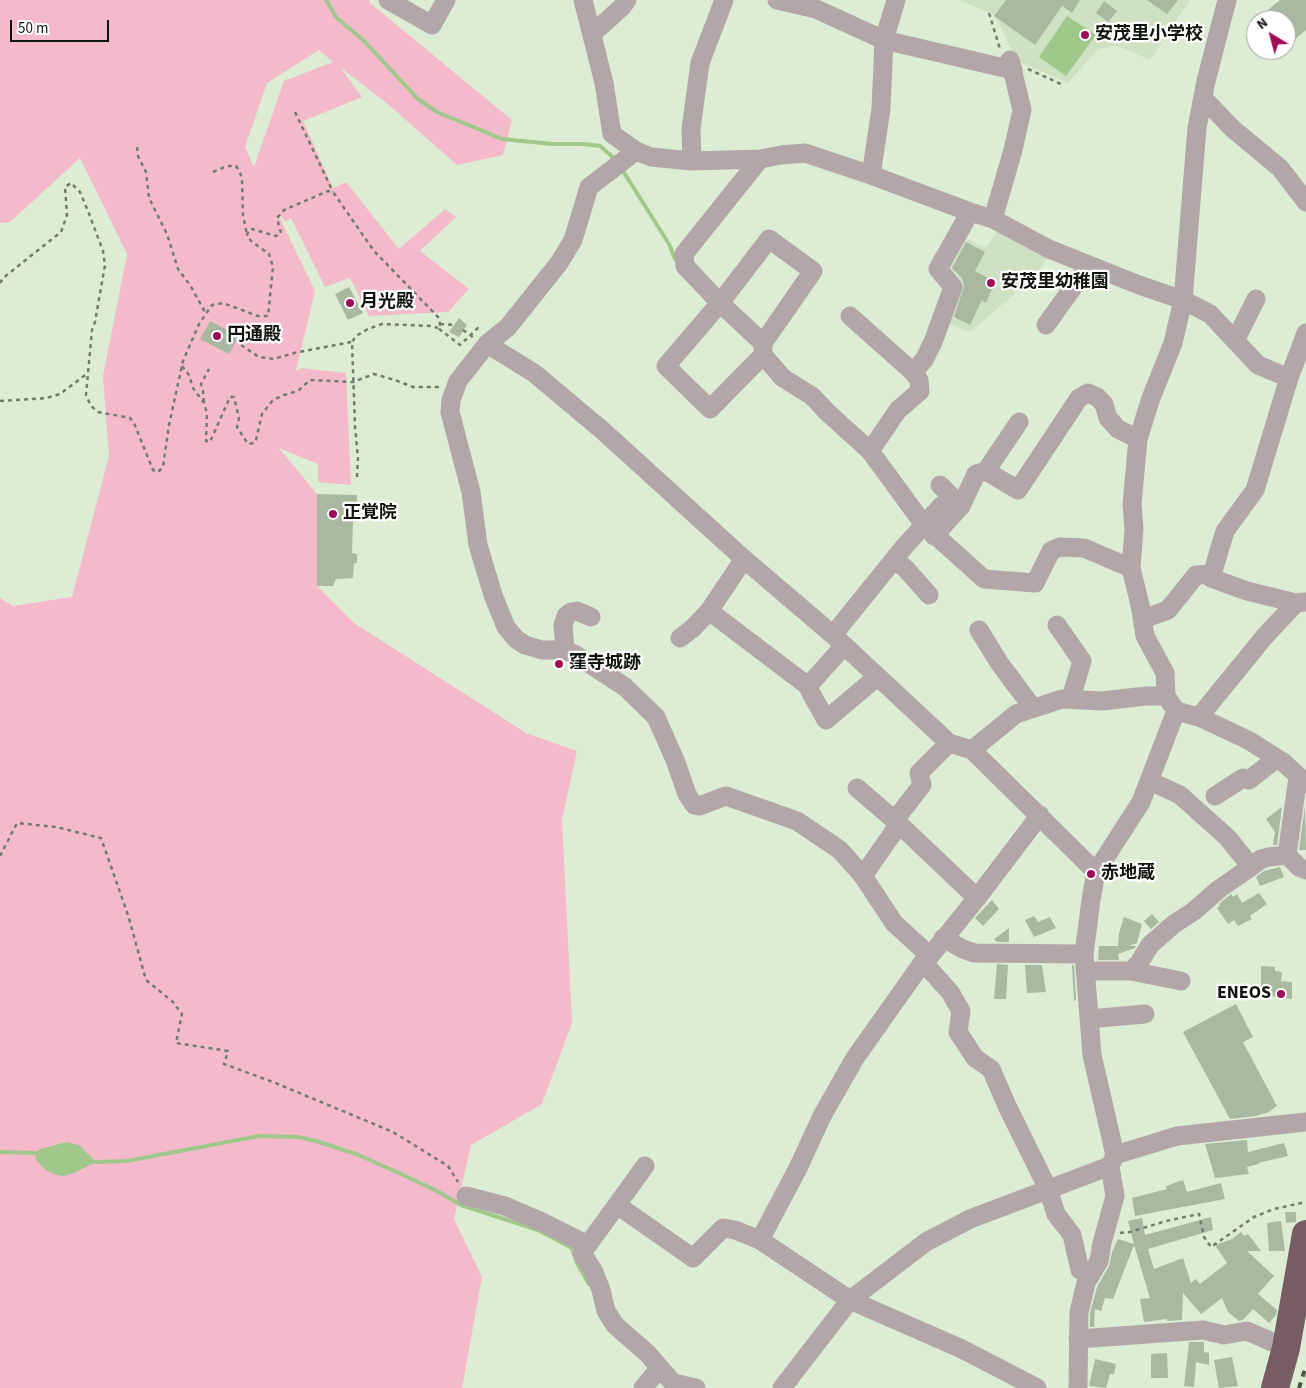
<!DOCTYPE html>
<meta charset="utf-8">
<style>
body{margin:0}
#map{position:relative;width:1306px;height:1388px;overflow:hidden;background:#dcedd4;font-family:"Source Sans 3",sans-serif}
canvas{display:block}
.north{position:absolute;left:1246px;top:10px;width:50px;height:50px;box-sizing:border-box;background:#fff;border:1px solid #9fa19d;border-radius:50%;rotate:323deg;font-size:14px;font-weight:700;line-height:20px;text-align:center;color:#0e130b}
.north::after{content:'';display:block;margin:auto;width:18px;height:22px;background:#9e0c57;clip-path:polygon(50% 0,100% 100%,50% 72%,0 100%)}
.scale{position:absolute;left:10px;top:20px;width:99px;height:22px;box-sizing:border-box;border:2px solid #0e130b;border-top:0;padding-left:6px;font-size:15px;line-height:18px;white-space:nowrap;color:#0e130b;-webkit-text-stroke:4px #fff;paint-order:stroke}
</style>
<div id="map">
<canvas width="1306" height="1388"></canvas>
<div class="north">N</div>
<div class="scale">50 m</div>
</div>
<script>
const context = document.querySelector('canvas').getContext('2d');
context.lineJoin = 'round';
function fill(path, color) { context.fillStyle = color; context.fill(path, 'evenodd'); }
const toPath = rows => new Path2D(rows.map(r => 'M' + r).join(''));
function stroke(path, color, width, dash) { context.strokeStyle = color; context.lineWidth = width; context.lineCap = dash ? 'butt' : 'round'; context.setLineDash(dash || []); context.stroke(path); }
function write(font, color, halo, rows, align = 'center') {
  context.font = font + ' "Source Sans 3","Noto Sans JP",sans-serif'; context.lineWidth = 4.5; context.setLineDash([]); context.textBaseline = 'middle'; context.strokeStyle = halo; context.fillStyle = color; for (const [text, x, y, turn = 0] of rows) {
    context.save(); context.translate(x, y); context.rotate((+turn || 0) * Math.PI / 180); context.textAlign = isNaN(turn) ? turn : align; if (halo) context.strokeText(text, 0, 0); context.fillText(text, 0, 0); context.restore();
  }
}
fill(toPath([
 [959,0,1190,0,1150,60,1117,46,1098,49,1068,83,1017,61,995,15],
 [998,230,1048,257,1038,274,970,332,945,322,942,268,961,236,986,248]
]), '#cee2c3');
fill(toPath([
 [0,0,369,0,370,3,512,120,503,155,457,165,389,105,340,67,362,97,303,121,333,188,346,182,399,249,445,209,456,217,420,251,469,289,448,312,369,316,350,278,325,287,291,218,286,222,277,212,315,291,296,371,302,368,346,373,351,485,318,482,318,464,279,448,317,494,317,586,354,623,526,733,577,751,562,820,572,1023,542,1104,471,1145,454,1219,482,1277,462,1388,0,1388,0,598,13,606,72,597,109,456,103,376,127,254,80,158,10,222,0,223],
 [319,50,333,62,284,81,254,167,245,147,267,83]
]), '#f4bacc');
fill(toPath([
 [1067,16,1096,35,1066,76,1039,57],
 [67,1142,79,1145,96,1162,78,1171,64,1176,56,1175,46,1170,36,1160,35,1153,40,1149]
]), '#a0c88b');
stroke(toPath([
 [326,0,336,17,364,41,418,99,437,112,502,139,553,144,583,144,600,146,615,159],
 [623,171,669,244,675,259],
 [0,1152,35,1153],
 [96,1162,127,1161,259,1136,298,1137,316,1141,356,1154,399,1173,437,1191,461,1205,538,1230,572,1248,577,1263,589,1284]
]), '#a0c88b', 4);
fill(toPath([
 [1006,0,1080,0,1072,13,1062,6,1035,45,994,16],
 [1147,0,1178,0,1167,14],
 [1280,0,1306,0,1306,30,1286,47,1286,20,1268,20,1263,14],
 [1104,1,1117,11,1108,22,1096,13],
 [966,242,985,252,975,271,995,282,986,303,982,300,970,325,954,317,964,286,962,278,952,268],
 [349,287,363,313,348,320,335,294],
 [459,318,467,325,459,337,449,332],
 [210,321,239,336,229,354,200,339],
 [317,494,357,495,357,520,353,522,352,553,357,554,357,563,354,563,353,578,336,579,333,586,317,586],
 [1305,806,1306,850,1299,850],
 [1282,807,1277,845,1273,845,1275,832,1266,819],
 [1280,867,1284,877,1260,886,1256,877,1264,871],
 [1259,893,1267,904,1250,916,1252,919,1238,926,1234,920,1228,924,1217,908,1220,906,1219,904,1231,894,1233,897,1237,894,1242,903],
 [992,900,999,909,983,926,975,918],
 [1152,914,1159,922,1151,929,1144,921],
 [1034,916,1038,922,1050,917,1056,928,1034,937,1025,920],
 [1124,917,1142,924,1137,943,1129,946,1136,946,1135,948,1118,954,1119,960,1098,960,1099,946,1118,946,1119,933],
 [1009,928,1009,942,997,942,994,939],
 [997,964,1008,965,1006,999,994,999],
 [1025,965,1042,965,1046,992,1027,993],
 [1072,965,1074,965,1076,1000,1074,1001],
 [1261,966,1275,967,1275,971,1282,972,1281,981,1292,982,1292,999,1261,995],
 [1236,1004,1253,1037,1243,1042,1277,1106,1269,1112,1256,1116,1230,1119,1183,1032],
 [1247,1140,1248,1152,1284,1143,1288,1156,1258,1163,1259,1164,1247,1167,1249,1174,1215,1178,1205,1144],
 [1183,1180,1187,1192,1221,1183,1225,1199,1135,1216,1132,1198,1167,1189,1166,1186],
 [1285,1212,1296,1212,1296,1222,1286,1223],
 [1211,1217,1213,1230,1148,1249,1154,1269,1183,1258,1191,1283,1196,1279,1200,1284,1227,1263,1215,1245,1232,1239,1241,1232,1244,1236,1248,1234,1261,1251,1247,1251,1274,1276,1258,1294,1277,1310,1276,1315,1269,1323,1253,1309,1243,1320,1239,1321,1228,1312,1222,1298,1201,1314,1183,1293,1182,1320,1167,1321,1167,1319,1144,1322,1140,1299,1150,1298,1134,1245,1113,1299,1105,1298,1101,1311,1095,1309,1094,1327,1090,1327,1090,1313,1097,1287,1109,1266,1112,1252,1118,1239,1134,1244,1128,1221,1142,1218,1145,1235],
 [1281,1221,1285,1251,1269,1251,1267,1223],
 [1189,1342,1204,1342,1204,1352,1209,1353,1209,1365,1196,1362,1194,1387,1184,1386],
 [1167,1353,1168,1378,1151,1378,1151,1354],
 [1232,1357,1238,1386,1219,1388,1214,1360],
 [1095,1359,1116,1364,1114,1374,1110,1374,1106,1388,1089,1386]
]), '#a9b9a1');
stroke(toPath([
 [989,13,1000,49],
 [1028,69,1063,85],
 [295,112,333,192],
 [137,147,138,156,146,172,149,198,167,234,178,269,190,285,206,314],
 [213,172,227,166,236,166,240,172,242,179,243,216,247,234],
 [0,283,3,278,61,232,67,215,65,187,71,183,80,192,88,211,103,251,105,265,95,322,92,330,86,395,91,406,98,412,130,418,134,423,153,470,158,472,163,467,169,425,183,361,199,324,212,305,223,303,258,316,268,316,273,267,269,254,251,241,247,235,249,230,252,229,276,236,281,233,277,218,284,210,328,191,333,192,374,251,439,318,440,324,438,328,460,345,478,328,481,328],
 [440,324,454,325],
 [463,330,474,338],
 [241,345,259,357,274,359,294,353,351,342],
 [182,366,189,375,193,388,204,403,207,413,206,441,210,442,230,397,234,397,239,418,237,427,248,444,254,443,256,440,262,414,273,400,284,395,298,391,310,380,353,382,374,374,395,380,413,387,441,387],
 [0,401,46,398,60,394,88,373],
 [204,402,203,391,201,384,209,369],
 [357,477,358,458,355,426,352,342,356,336,368,329,382,324,431,326,438,328],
 [0,856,17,823,56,827,101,838,128,915,146,980,173,1002,182,1014,176,1043,228,1051,224,1064,273,1082,393,1132,448,1166,458,1182],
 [1120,1233,1130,1232,1166,1221,1199,1214,1204,1237,1211,1247,1254,1217,1274,1209,1306,1202]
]), '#717c6c', 2.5, [4, 4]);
stroke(toPath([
 [388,0,432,25,446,0],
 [583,0,604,83,612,134,636,151,651,157,692,161,760,159,781,155,805,153,871,175,970,212,993,219,1049,249,1139,285,1183,300,1210,314,1258,365,1289,378],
 [777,0,816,9,884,40,1013,70],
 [1227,0,1206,81,1197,128,1183,300,1173,343,1151,398,1138,439,1132,504,1134,529,1131,568,1140,605,1145,636,1165,673,1166,696,1176,711,1199,717,1248,740,1283,762,1306,783],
 [592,34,622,7,627,0],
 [1204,99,1233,129,1280,168,1306,202],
 [636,151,589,187,573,240,559,263,508,327,487,344,458,381,451,400,450,412,471,492,478,545,493,595,506,627,516,639,525,645,542,650,565,650,576,655,625,687,656,717,675,760,687,794,694,805,699,806,726,796,797,821,840,850,863,876,894,923,930,956],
 [760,159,684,254,685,266,720,303,763,343],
 [692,161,691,129,700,63,724,0],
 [871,175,881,109,884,40,896,0],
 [993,219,1013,150,1022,110,1010,60],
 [769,239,813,271,763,343,763,355,710,409,666,366,720,303,769,239],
 [850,316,913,372],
 [1046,325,1089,265],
 [1235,341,1256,299],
 [487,344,534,373,602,430,744,559,833,635,949,743,972,750,1096,872],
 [763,355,783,378,812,396,827,412,870,451,925,526,984,579,1035,583,1051,551,1060,547,1084,548,1131,568],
 [870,451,898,410,920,391,919,380,913,372,924,360,933,342,953,287,938,269,970,212],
 [986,471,1019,422],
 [940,485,961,506],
 [934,536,961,506,976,474,986,471,1018,490,1079,398,1088,393,1097,397,1104,404,1108,418,1118,429,1138,439],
 [894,559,906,569,929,595],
 [1296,603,1247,591,1211,578,1225,531,1255,490,1289,378,1306,333],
 [709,611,808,686,811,693,826,720,877,677],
 [1143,619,1168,610,1196,575,1212,574],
 [1057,625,1082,661,1071,698],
 [979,630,1000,664,1033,708],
 [833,635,904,547,942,505],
 [680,638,693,628,709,611,744,559],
 [565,650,563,625,566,616,571,612,577,611,591,617],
 [808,686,844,646],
 [1199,717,1265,636,1296,603,1305,602],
 [972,750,1016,714,1062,699,1102,701,1146,696,1166,696],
 [1150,781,1180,795,1228,838,1251,867,1261,859,1269,857,1287,855,1299,867,1306,870],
 [857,788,899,824,977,898],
 [1215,796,1243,778,1249,780,1277,758],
 [895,820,922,785,919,773,949,743],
 [1287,855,1298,777],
 [863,876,899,824],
 [943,938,963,949,974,953,1084,954],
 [923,962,950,992,961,1011,958,1032,975,1058,991,1069,1008,1108,1048,1189,1056,1214,1072,1235,1080,1270,1091,1275],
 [1086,971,1131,971,1139,963,1150,945,1174,924,1194,911,1219,889,1251,867],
 [1131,971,1181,981],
 [1089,1019,1145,1014],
 [1115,1155,1177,1136,1306,1122],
 [645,1166,582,1253,594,1272,601,1290,606,1311,615,1325,648,1354,673,1383,696,1388],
 [466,1196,505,1206,542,1222,588,1245],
 [617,1205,693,1258,723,1228,735,1230,760,1240],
 [1078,1339,1203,1330,1224,1335,1247,1331,1286,1348],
 [643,1388,660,1368],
 [782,1388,850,1300,926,1242,970,1219,1110,1166],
 [1037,1388,962,1349,850,1300,760,1240,798,1168,822,1116,855,1058,923,962,930,956,977,898,1040,815],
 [1078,1388,1079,1312,1086,1283,1099,1261,1102,1243,1115,1196,1110,1166,1115,1155,1092,1055,1084,954,1091,900,1096,872,1141,802,1176,711]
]), '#b3a6a9', 19);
stroke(toPath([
 [1275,1388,1286,1348,1306,1234]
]), '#775c64', 28);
stroke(toPath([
 [1299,1388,1306,1366]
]), '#4b5447', 4, [6, 6]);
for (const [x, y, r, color] of [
 [1085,35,5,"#9e0c57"],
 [991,283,5,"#9e0c57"],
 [350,303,5,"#9e0c57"],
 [217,336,5,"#9e0c57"],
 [333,514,5,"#9e0c57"],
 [559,664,5,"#9e0c57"],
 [1091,874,5,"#9e0c57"],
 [1281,994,5,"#9e0c57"]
]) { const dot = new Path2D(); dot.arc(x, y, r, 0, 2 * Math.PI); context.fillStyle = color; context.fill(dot); stroke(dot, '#fff', 2); }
write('bold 18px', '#0e130b', '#fff', [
 ["安茂里小学校",1095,35],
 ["安茂里幼稚園",1001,283],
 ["月光殿",360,303],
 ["円通殿",227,336],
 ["正覚院",343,514],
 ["窪寺城跡",569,664],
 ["赤地蔵",1101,874],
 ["ENEOS",1271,994,"right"]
], 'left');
</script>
